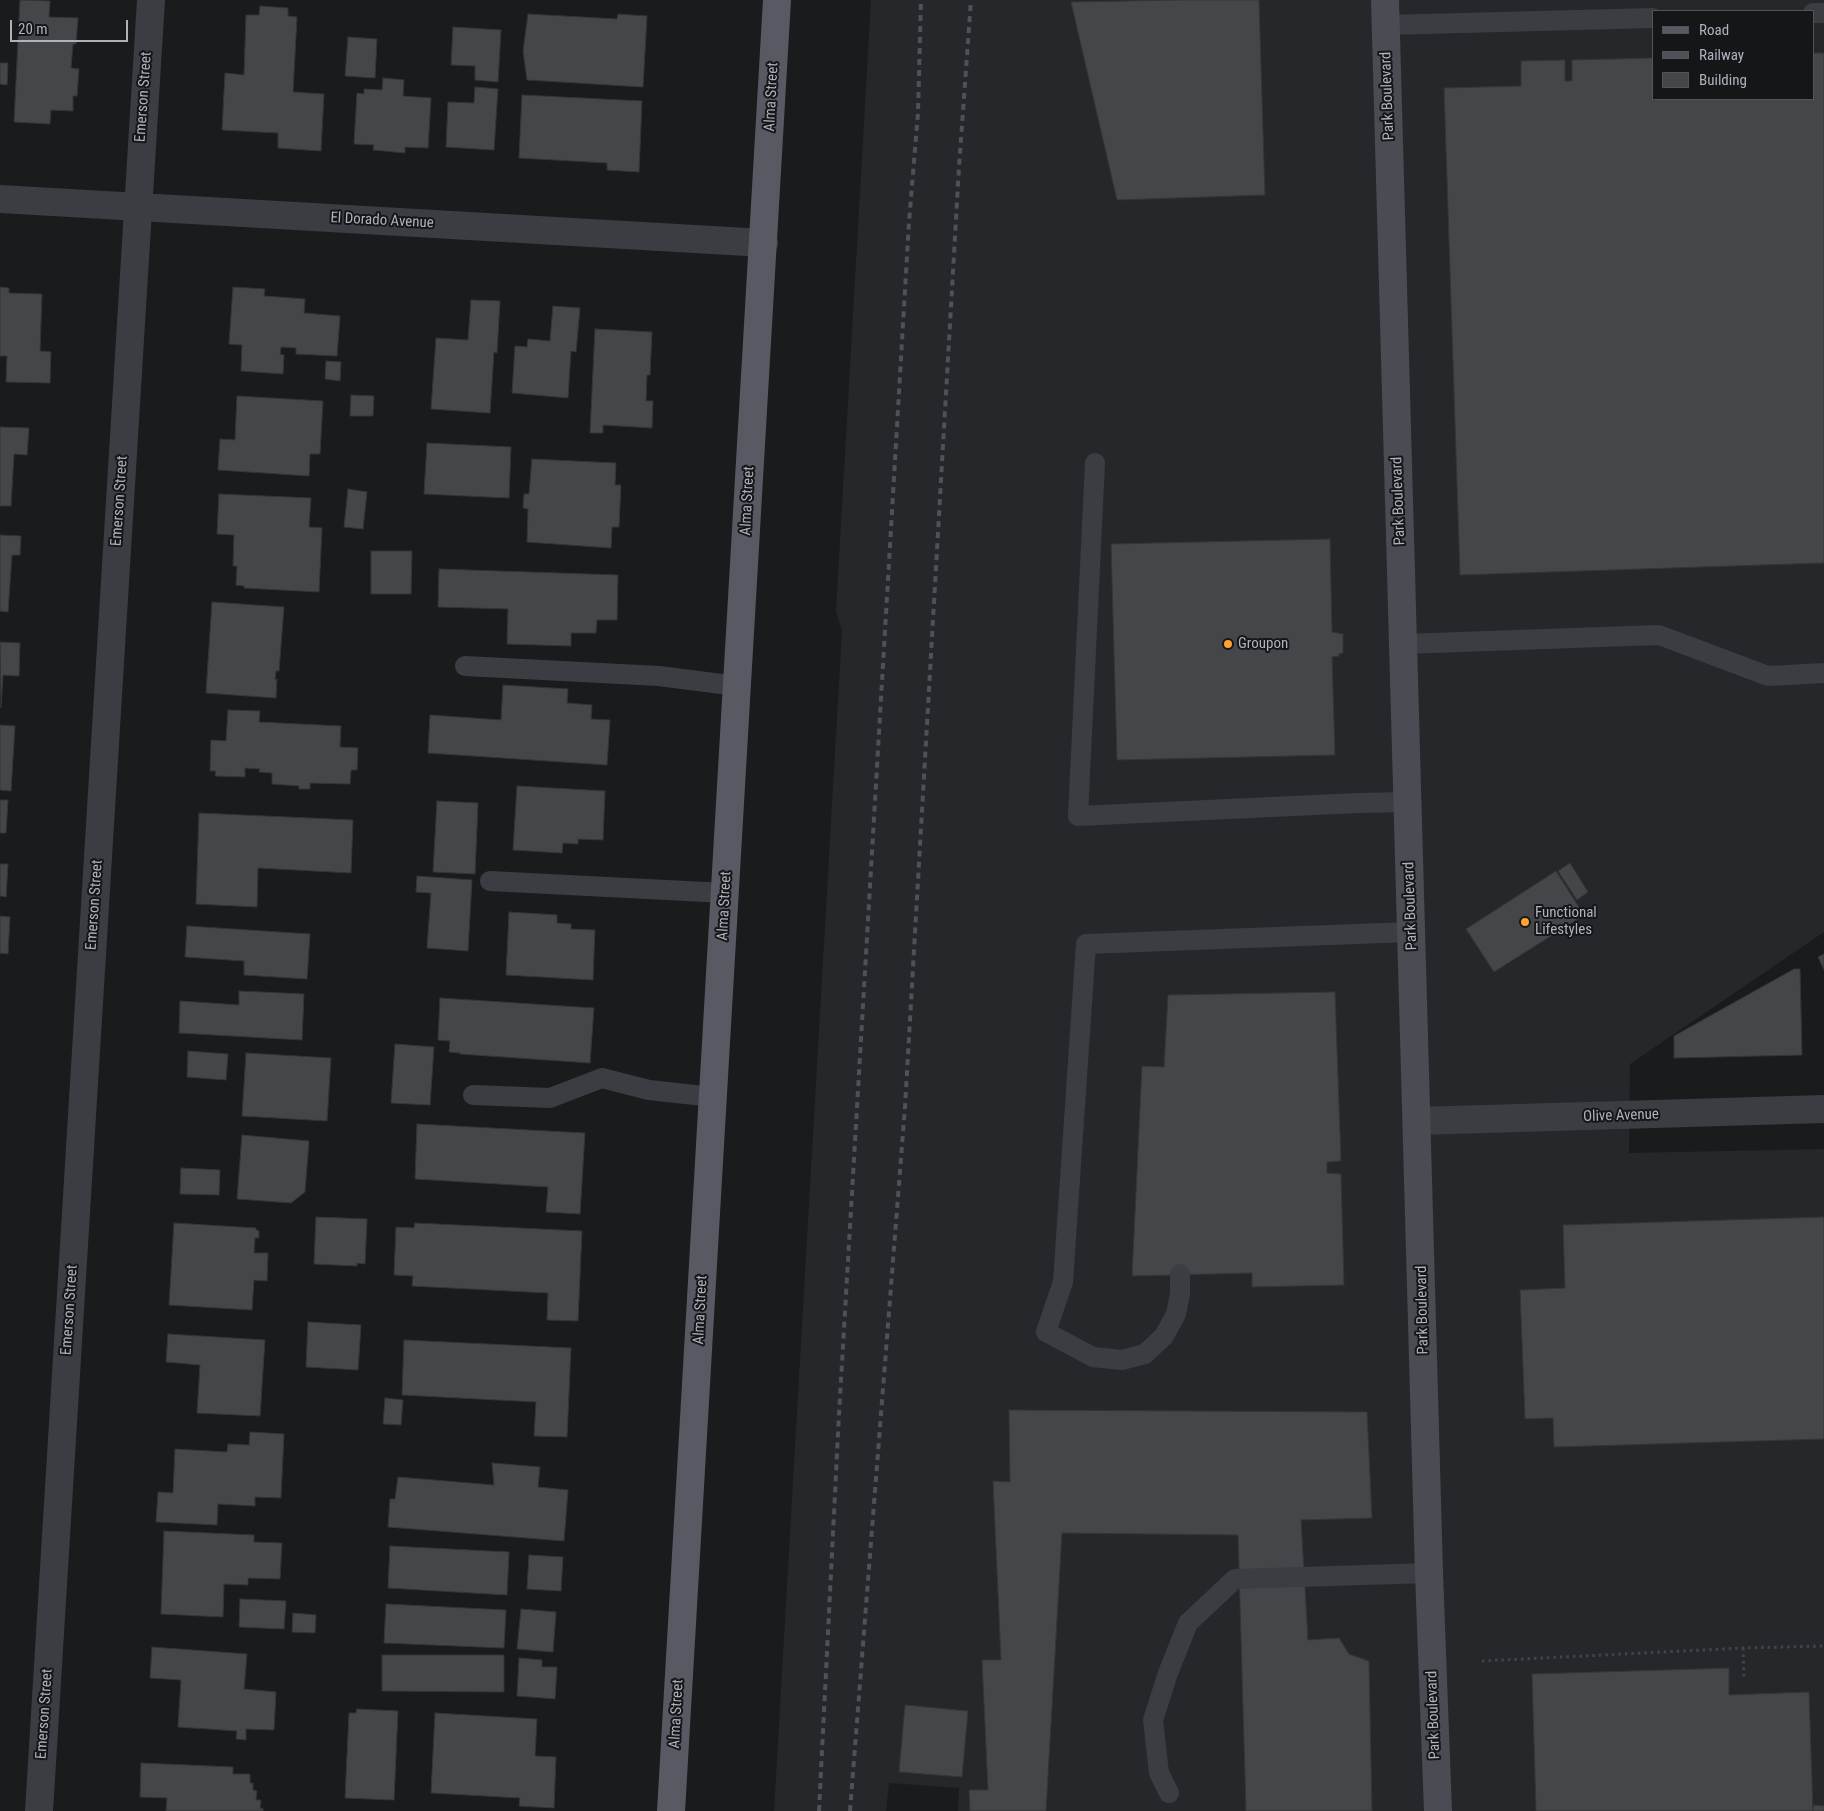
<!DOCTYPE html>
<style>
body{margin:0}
#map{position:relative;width:1824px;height:1811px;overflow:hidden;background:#1a1b1d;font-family:"Roboto Condensed",sans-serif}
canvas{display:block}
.legend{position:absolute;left:1652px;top:10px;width:162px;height:90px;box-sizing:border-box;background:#151618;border:1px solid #51555a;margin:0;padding:6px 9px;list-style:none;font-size:15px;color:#acb3bd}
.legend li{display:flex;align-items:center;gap:10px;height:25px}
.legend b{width:25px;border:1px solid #51555a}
.scale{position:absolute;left:10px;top:20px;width:118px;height:22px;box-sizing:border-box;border:2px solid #acb3bd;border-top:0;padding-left:6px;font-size:15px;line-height:18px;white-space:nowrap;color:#acb3bd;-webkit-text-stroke:4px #151618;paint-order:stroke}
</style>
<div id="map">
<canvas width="1824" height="1811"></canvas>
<ul class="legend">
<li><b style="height:6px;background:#575a62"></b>Road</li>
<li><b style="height:6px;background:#4e5158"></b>Railway</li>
<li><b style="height:14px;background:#44464a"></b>Building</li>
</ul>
<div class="scale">20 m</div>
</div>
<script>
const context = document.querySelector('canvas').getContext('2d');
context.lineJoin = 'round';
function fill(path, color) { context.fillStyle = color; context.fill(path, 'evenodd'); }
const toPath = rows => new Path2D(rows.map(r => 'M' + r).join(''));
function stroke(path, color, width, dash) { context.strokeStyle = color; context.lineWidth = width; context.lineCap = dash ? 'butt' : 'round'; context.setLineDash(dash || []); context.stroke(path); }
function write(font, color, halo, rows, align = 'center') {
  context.font = font + ' "Roboto Condensed",sans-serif'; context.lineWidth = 4; context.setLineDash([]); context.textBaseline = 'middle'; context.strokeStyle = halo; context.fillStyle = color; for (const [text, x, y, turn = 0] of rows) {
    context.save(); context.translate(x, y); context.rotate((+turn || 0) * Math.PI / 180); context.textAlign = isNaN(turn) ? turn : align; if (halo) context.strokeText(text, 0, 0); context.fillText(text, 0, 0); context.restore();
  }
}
fill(toPath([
 [871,0,1824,0,1824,932,1630,1064,1629,1153,1824,1149,1824,1811,958,1811,959,1788,889,1783,886,1811,774,1811,842,631,836,611],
 [1653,11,1813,11,1813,99,1653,99]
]), '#26272a');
const building = toPath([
 [20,0,50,1,49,17,78,18,76,44,73,44,71,68,79,69,77,96,73,96,73,111,51,110,50,124,14,122,20,0],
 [1177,0,1259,0,1265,195,1117,200,1071,2,1177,0],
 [260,6,288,8,288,16,297,17,293,92,324,94,321,151,278,148,278,133,222,130,225,73,244,75,246,15,259,15,260,6],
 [528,14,617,19,618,14,647,16,643,87,527,80,523,51,528,14],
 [453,27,501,30,498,82,475,80,475,66,451,65,453,27],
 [348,37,377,39,375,78,345,76,348,37],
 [1813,53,1824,53,1824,563,1460,575,1444,88,1521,86,1521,61,1565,60,1565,81,1572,81,1572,60,1653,58,1653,99,1813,99,1813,53],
 [0,63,8,63,7,85,0,84,0,63],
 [383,78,404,80,403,96,431,98,428,148,405,147,405,153,373,150,374,145,354,144,357,93,364,94,364,89,382,90,383,78],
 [475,87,498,89,494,150,446,147,448,102,474,103,475,87],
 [522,95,642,101,639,172,607,170,607,163,519,158,522,95],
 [0,287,9,288,9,293,42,294,40,351,51,352,50,383,6,382,7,356,0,356,0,287],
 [233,287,265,289,264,296,305,299,304,313,340,316,337,356,296,354,296,348,281,347,280,354,284,355,283,374,241,371,242,345,229,344,233,287],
 [471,300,500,301,497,353,494,352,490,413,431,409,436,338,468,340,471,300],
 [553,306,580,308,576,352,571,351,568,398,512,393,515,346,527,347,528,339,550,341,553,306],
 [595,329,652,332,650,375,647,375,646,401,653,401,652,428,603,425,603,433,590,433,595,329],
 [326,361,341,362,340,381,325,379,326,361],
 [351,395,374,396,373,416,350,416,351,395],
 [237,396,323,401,320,454,310,454,309,476,218,470,220,439,235,440,237,396],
 [0,427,29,428,27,455,14,454,11,506,0,506,0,427],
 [427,443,511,447,509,498,424,494,427,443],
 [532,459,616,463,615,485,621,485,619,527,612,527,611,548,527,542,528,509,523,508,524,494,529,494,532,459],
 [348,489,367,492,363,529,344,527,348,489],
 [219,494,311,498,309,527,322,528,319,592,244,588,244,586,236,585,237,566,233,566,234,535,217,534,219,494],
 [0,535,21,536,20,555,12,555,8,612,0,611,0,535],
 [1330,539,1332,632,1343,634,1343,653,1339,654,1339,656,1332,657,1335,755,1117,760,1111,544,1330,539],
 [371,551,412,551,411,594,371,594,371,551],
 [439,569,618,575,617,620,597,620,596,633,571,633,571,646,507,644,508,609,438,607,439,569],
 [212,602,284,607,279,671,276,671,275,680,277,679,276,698,206,693,212,602],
 [0,642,20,643,19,676,3,675,1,708,0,642],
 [503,685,568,689,567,703,592,705,591,719,610,720,607,765,428,753,430,715,501,720,503,685],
 [228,710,260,711,259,722,341,726,340,747,358,748,357,770,351,770,350,784,310,783,310,789,299,789,299,786,272,784,272,773,259,772,260,769,245,768,245,777,215,776,216,771,210,771,211,740,226,741,228,710],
 [0,725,15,726,11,791,0,790,0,725],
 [517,786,605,791,603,840,578,839,578,844,563,843,562,853,513,850,517,786],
 [0,800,8,800,6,833,0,833,0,800],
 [437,801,478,803,475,874,433,872,437,801],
 [199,813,353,820,351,873,258,868,257,907,196,904,199,813],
 [1570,863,1588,892,1577,900,1558,871,1570,863],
 [0,864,8,864,6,897,0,896,0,864],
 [1556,871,1584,915,1494,972,1466,929,1556,871],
 [417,876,472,880,468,951,427,948,431,893,416,892,417,876],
 [509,912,557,915,557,923,571,924,571,929,595,930,593,980,506,975,509,912],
 [0,916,10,917,8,954,0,953,0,916],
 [187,926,310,934,307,979,244,975,244,961,185,957,187,926],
 [1824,954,1824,970,1818,957,1824,954],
 [1794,969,1800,969,1802,1055,1674,1058,1674,1036,1794,969],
 [239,991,304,994,302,1040,179,1033,180,1001,239,1005,239,991],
 [1335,992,1341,1161,1327,1162,1327,1173,1341,1174,1344,1285,1252,1287,1252,1273,1132,1276,1142,1066,1164,1067,1168,995,1335,992],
 [440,998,594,1008,590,1063,460,1054,460,1053,449,1052,450,1041,438,1040,440,998],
 [395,1044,434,1047,430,1105,391,1103,395,1044],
 [188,1051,228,1054,226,1080,187,1077,188,1051],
 [246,1053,331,1058,327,1121,242,1116,246,1053],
 [417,1124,585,1133,580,1214,546,1212,548,1187,415,1179,417,1124],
 [242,1135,309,1141,305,1192,291,1203,237,1199,242,1135],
 [181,1168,220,1170,219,1195,180,1194,181,1168],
 [316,1217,367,1219,365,1264,357,1263,357,1266,314,1264,316,1217],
 [1824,1217,1824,1439,1554,1447,1553,1418,1525,1419,1520,1290,1565,1288,1563,1225,1824,1217],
 [174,1223,256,1228,256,1230,259,1231,259,1238,255,1238,254,1253,268,1253,267,1281,254,1280,252,1310,169,1305,174,1223],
 [415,1223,582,1231,578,1321,547,1320,548,1293,412,1286,413,1276,394,1275,396,1227,414,1228,415,1223],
 [308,1322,361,1325,358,1370,306,1367,308,1322],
 [168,1334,265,1340,260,1416,197,1413,200,1365,166,1362,168,1334],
 [404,1340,571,1348,567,1437,534,1436,536,1402,402,1395,404,1340],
 [385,1398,403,1400,401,1425,383,1424,385,1398],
 [1009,1410,1367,1412,1372,1518,1301,1520,1308,1640,1339,1638,1349,1654,1369,1661,1372,1811,1246,1811,1238,1535,1062,1533,1046,1811,970,1811,969,1790,988,1790,982,1660,1001,1660,993,1481,1010,1482,1009,1410],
 [250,1432,284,1434,281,1498,255,1497,255,1506,218,1504,217,1525,156,1522,158,1492,173,1493,175,1449,227,1452,228,1444,249,1445,250,1432],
 [492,1463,540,1467,538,1487,568,1490,564,1541,388,1527,390,1499,395,1499,398,1477,494,1485,492,1463],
 [164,1531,254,1535,254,1542,282,1543,280,1579,248,1578,248,1585,224,1584,223,1617,161,1614,164,1531],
 [390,1546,509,1552,507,1595,388,1588,390,1546],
 [529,1555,563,1557,561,1591,527,1589,529,1555],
 [240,1599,286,1601,284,1629,239,1627,240,1599],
 [386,1604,506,1610,504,1648,384,1643,386,1604],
 [521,1609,556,1612,553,1652,517,1649,521,1609],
 [293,1613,316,1615,315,1633,292,1632,293,1613],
 [152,1647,247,1654,244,1689,276,1692,274,1730,246,1729,246,1740,236,1739,237,1731,178,1727,181,1680,150,1678,152,1647],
 [382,1655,504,1655,504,1692,382,1691,382,1655],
 [519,1658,542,1660,542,1667,557,1667,555,1699,517,1696,519,1658],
 [1729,1668,1729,1695,1809,1692,1813,1811,1536,1811,1532,1674,1729,1668],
 [905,1705,968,1711,962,1777,899,1772,905,1705],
 [357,1709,398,1711,394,1800,345,1798,349,1713,356,1713,357,1709],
 [435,1713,537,1719,535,1756,556,1757,554,1808,519,1806,520,1798,431,1793,435,1713],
 [141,1763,233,1767,233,1774,250,1774,250,1783,253,1783,253,1790,257,1791,256,1800,261,1800,260,1809,263,1808,263,1811,166,1811,167,1798,140,1797,141,1763],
 [1813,1805,1824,1806,1824,1811,1813,1811,1813,1805]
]);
fill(building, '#44464a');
stroke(building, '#343539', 1);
stroke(toPath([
 [1743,1648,1744,1678],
 [1482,1661,1743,1648,1824,1646]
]), '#41444a', 3, [2.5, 4]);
stroke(toPath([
 [1813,13,1824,13],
 [1386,25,1653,18],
 [1095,463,1078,816,1358,803,1408,802],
 [1403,644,1659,635,1768,676,1824,673],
 [465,666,659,676,737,686],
 [490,881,725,893],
 [473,1095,550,1098,602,1078,649,1090,713,1097],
 [1180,1274,1180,1294,1176,1314,1164,1336,1145,1354,1122,1360,1093,1357,1046,1332,1063,1282,1086,944,1411,932],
 [1169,1793,1159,1773,1153,1720,1168,1673,1188,1623,1235,1579,1429,1573]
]), '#3b3d43', 20);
stroke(toPath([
 [0,199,764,243],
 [1417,1121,1824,1109],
 [39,1811,151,0]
]), '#3b3d43', 28);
stroke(toPath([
 [1385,0,1429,1573,1438,1811]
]), '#494c53', 28);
stroke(toPath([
 [671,1811,777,0]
]), '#575a62', 28);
stroke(toPath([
 [819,1811,839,1414,909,222,918,113,921,0],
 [850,1811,905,1107,959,167,971,0]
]), '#4e5158', 4, [6, 5]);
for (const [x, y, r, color] of [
 [1228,644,5,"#ffa431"],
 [1525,922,5,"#ffa431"]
]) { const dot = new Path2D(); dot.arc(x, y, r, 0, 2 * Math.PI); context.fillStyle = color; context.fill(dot); stroke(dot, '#151618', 2); }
write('15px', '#acb3bd', '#151618', [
 ["Park Boulevard",1388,96,-92],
 ["Emerson Street",144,97,-86],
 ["Alma Street",772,97,-87],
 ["El Dorado Avenue",382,221,3],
 ["Emerson Street",120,501,-86],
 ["Alma Street",748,501,-87],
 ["Park Boulevard",1399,501,-92],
 ["Emerson Street",95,905,-86],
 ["Alma Street",725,906,-87],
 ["Park Boulevard",1411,906,-92],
 ["Olive Avenue",1621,1116,-2],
 ["Emerson Street",70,1310,-86],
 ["Alma Street",701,1310,-87],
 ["Park Boulevard",1423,1310,-91],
 ["Emerson Street",45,1714,-86],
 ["Alma Street",677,1714,-87],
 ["Park Boulevard",1434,1715,-92]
]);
write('15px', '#acb3bd', '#151618', [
 ["Groupon",1238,644],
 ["Functional",1535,913],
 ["Lifestyles",1535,930]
], 'left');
</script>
